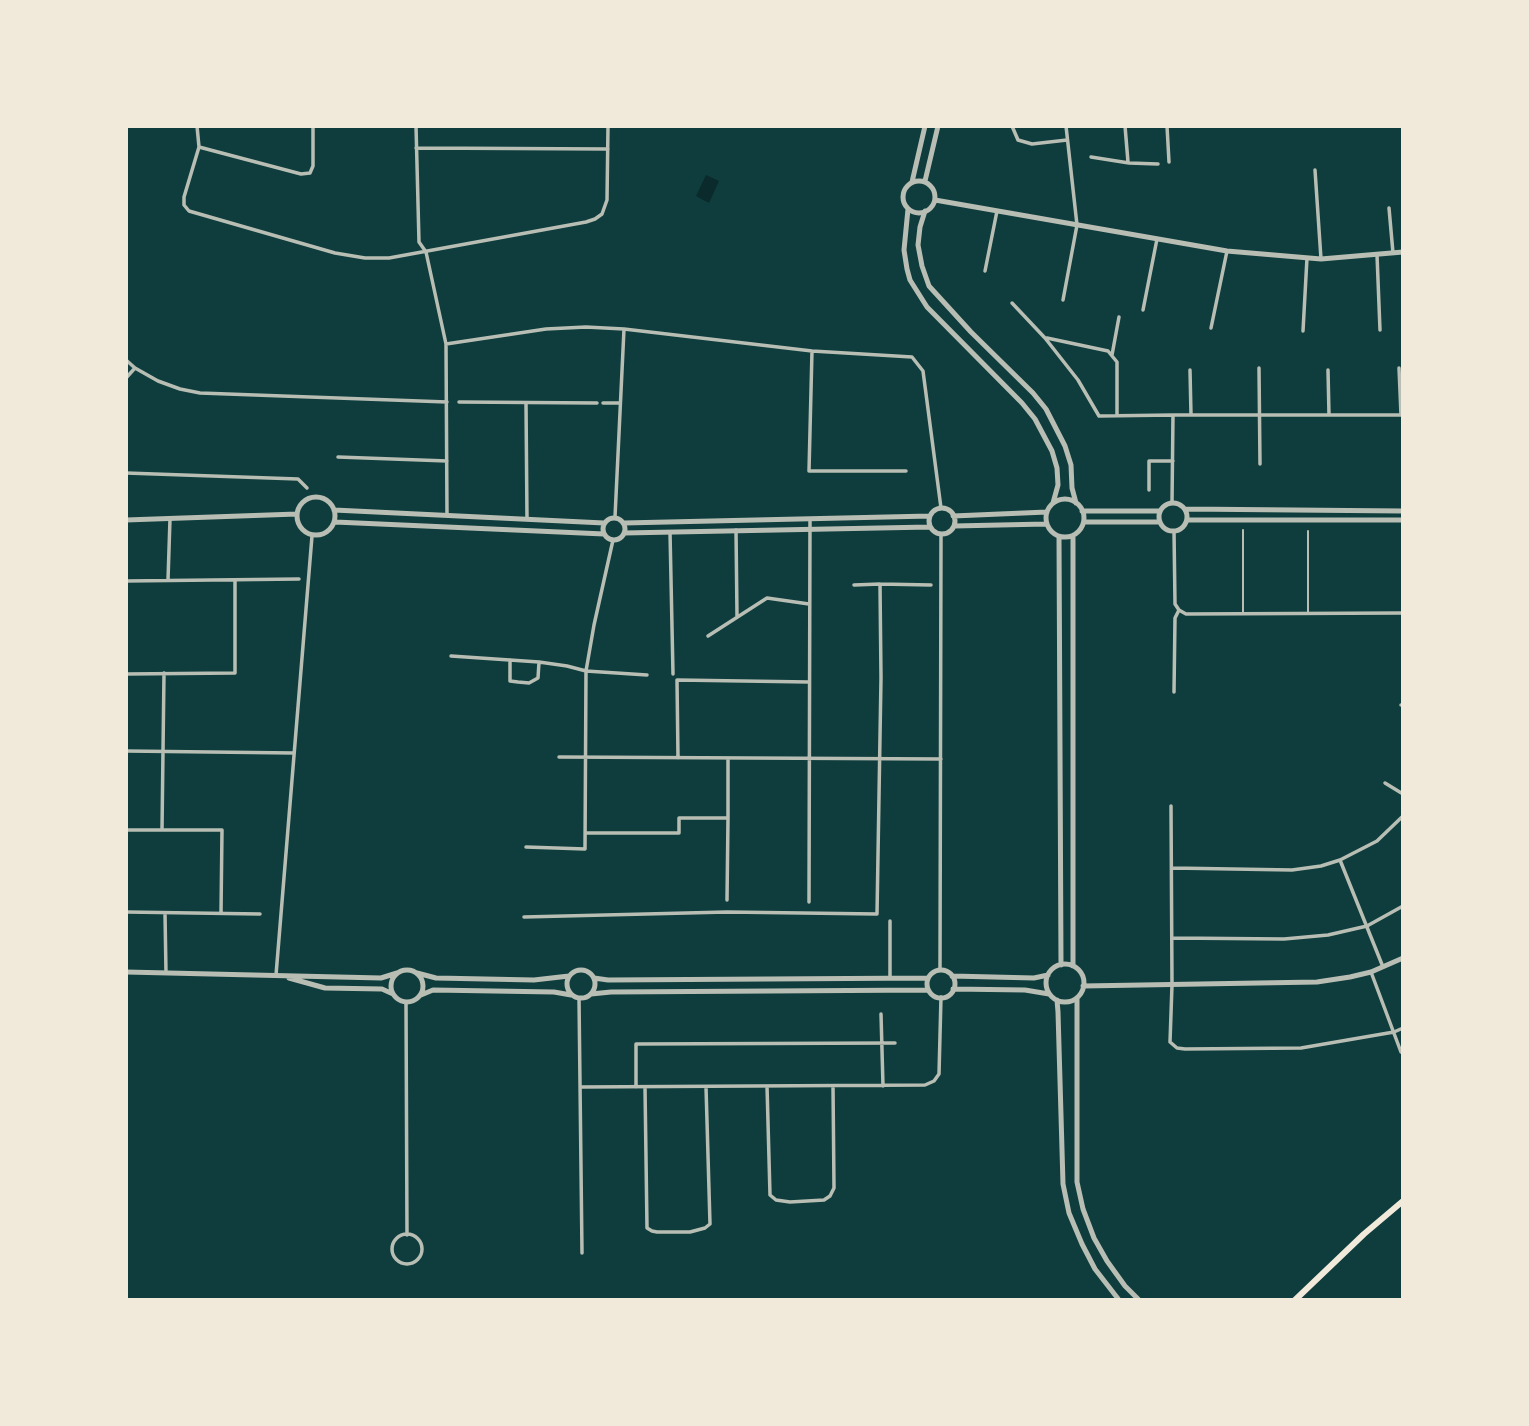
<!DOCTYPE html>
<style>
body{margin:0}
#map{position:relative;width:1529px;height:1426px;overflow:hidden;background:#0f3d3e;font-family:Mulish,sans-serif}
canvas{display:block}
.frame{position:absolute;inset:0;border:128px solid #f1e9da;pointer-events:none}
</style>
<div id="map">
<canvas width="1529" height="1426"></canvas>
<div class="frame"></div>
</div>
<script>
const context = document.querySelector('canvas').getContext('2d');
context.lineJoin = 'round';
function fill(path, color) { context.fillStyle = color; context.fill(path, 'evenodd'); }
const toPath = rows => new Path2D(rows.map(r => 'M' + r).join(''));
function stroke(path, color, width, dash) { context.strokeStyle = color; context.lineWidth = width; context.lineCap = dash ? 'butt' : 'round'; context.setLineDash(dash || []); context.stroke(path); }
fill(toPath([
 [706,175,719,181,709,203,696,196]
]), '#0a2a2b');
stroke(toPath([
 [1243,530,1243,613],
 [1308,531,1308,613]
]), '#b8beb3', 2);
stroke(toPath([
 [197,126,199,147,184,197,184,205,189,211,335,253,365,258,389,258,586,222,595,219,602,214,607,200,608,126],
 [416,126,419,242,426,252,446,344,447,515],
 [1012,126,1018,140,1032,144,1067,140],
 [1125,126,1128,162],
 [1167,126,1169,162],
 [199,147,301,174,310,173,313,166,313,126],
 [416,148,608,149],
 [1091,157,1129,163,1158,164],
 [1315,170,1321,259],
 [1389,208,1393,253],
 [1377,255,1380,330],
 [985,271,997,211],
 [1063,300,1077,225,1066,126],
 [1012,303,1045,338,1078,380,1099,416,1173,415],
 [1143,310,1157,239],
 [1211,328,1227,251],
 [1303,331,1307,258],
 [1047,338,1108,351,1117,362,1117,415],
 [446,344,546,329,586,327,624,329,812,351,912,357,923,371,941,508],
 [812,351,809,471,906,471],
 [1112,355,1119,317],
 [126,360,135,368,158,381,180,389,200,393,447,402],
 [1259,368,1260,464],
 [1399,368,1401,415],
 [1190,370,1191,415],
 [1328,370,1329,415],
 [126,378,135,368],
 [459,402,597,403],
 [526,403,527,519],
 [603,403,619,403],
 [338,457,447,461],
 [126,473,298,479,307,488],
 [1149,490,1149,461,1173,461],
 [1172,503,1173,415,1403,415],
 [615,517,624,329],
 [736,530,737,616],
 [1174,531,1175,604,1179,610,1186,614,1403,613],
 [670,532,673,674],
 [168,580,170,519],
 [126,581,299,579],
 [854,585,880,584],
 [708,636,767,598,809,604],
 [451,656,539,662,567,666,586,671,647,675],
 [510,660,510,681,518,682,529,683,538,678,539,662],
 [126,674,235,673,235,580],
 [1174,692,1175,618,1179,610],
 [1401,705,1403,705],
 [126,751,294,753],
 [559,757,941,759],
 [678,758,677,680,809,682],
 [1385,783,1403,794],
 [1171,806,1172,985,1170,1042,1177,1048,1185,1049,1301,1048,1394,1032,1403,1028],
 [126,830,222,830,221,913],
 [162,830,164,673],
 [585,833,679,833,679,818,728,818,728,758],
 [526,847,585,849,586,671,594,625,613,540],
 [1340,860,1383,967],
 [1172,868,1292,870,1321,866,1340,860,1377,841,1403,816],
 [727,900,728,818],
 [809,902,810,520],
 [126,912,260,914],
 [165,913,166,973],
 [524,917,727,912,877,914,881,678,880,584,931,585],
 [890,921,890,978],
 [1172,938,1284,939,1328,935,1367,926,1403,906],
 [940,970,941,534],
 [1371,972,1401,1052],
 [276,975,312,536],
 [579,998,582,1253],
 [406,1002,407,1235],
 [881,1014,883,1086],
 [767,1086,770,1195,776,1200,790,1202,824,1200,830,1196,834,1188,833,1086],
 [581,1087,925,1085,934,1081,939,1074,941,997],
 [636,1087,636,1044,895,1043],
 [645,1087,647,1228,652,1231,657,1232,690,1232,705,1228,710,1224,706,1087],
 '392 1249a15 15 0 1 1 30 0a15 15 0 1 1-30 0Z'
]), '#b8beb3', 3.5);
stroke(toPath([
 '903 197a16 16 0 1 1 32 0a16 16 0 1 1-32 0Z',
 [925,181,938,126],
 [912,182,925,126],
 [935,200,1227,251,1321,259,1403,252],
 [908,209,904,250,907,269,910,280,927,307,1022,403,1035,419,1052,451,1057,468,1058,485,1053,503],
 [925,211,920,227,918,245,922,266,929,286,971,332,1033,393,1046,409,1065,446,1071,465,1072,488,1076,503],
 '297 516a19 19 0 1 1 38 0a19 19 0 1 1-38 0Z',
 '1046 518a19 19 0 1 1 38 0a19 19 0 1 1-38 0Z',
 '1159 517a14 14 0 1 1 28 0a14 14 0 1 1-28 0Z',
 '929 521a13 13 0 1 1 26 0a13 13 0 1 1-26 0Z',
 [1185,509,1403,511],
 [334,510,604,523],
 [1082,511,1160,511],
 [953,516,1047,512],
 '603 529a11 11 0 1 1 22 0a11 11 0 1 1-22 0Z',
 [126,520,297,514],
 [1187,520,1403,520],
 [335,522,604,534],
 [1084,522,1160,522],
 [624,523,930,516],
 [954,526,1046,524],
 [624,533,930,527],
 [1073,536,1073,966],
 [1059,537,1061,965],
 '1046 983a19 19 0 1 1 38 0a19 19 0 1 1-38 0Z',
 '567 984a14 14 0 1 1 28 0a14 14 0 1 1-28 0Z',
 '391 986a16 16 0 1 1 32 0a16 16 0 1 1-32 0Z',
 '927 984a14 14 0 1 1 28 0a14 14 0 1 1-28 0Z',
 [126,972,381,978,397,973],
 [417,973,436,978,534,980,569,976],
 [952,976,1034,978,1048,975],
 [289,978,325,988,382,989,393,994],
 [594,978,608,980,928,978],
 [1083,986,1317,982,1350,977,1371,972,1403,958],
 [953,989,1025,990,1049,994],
 [591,994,611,992,928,990],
 [421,995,433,990,554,992,571,995],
 [1077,998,1077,1182,1083,1209,1094,1238,1107,1261,1125,1286,1139,1300],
 [1057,1000,1058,1012,1063,1184,1069,1213,1082,1244,1095,1269,1119,1300]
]), '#b8beb3', 5);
stroke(toPath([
 [1295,1300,1364,1234,1403,1201]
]), '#f1e9da', 6);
</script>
